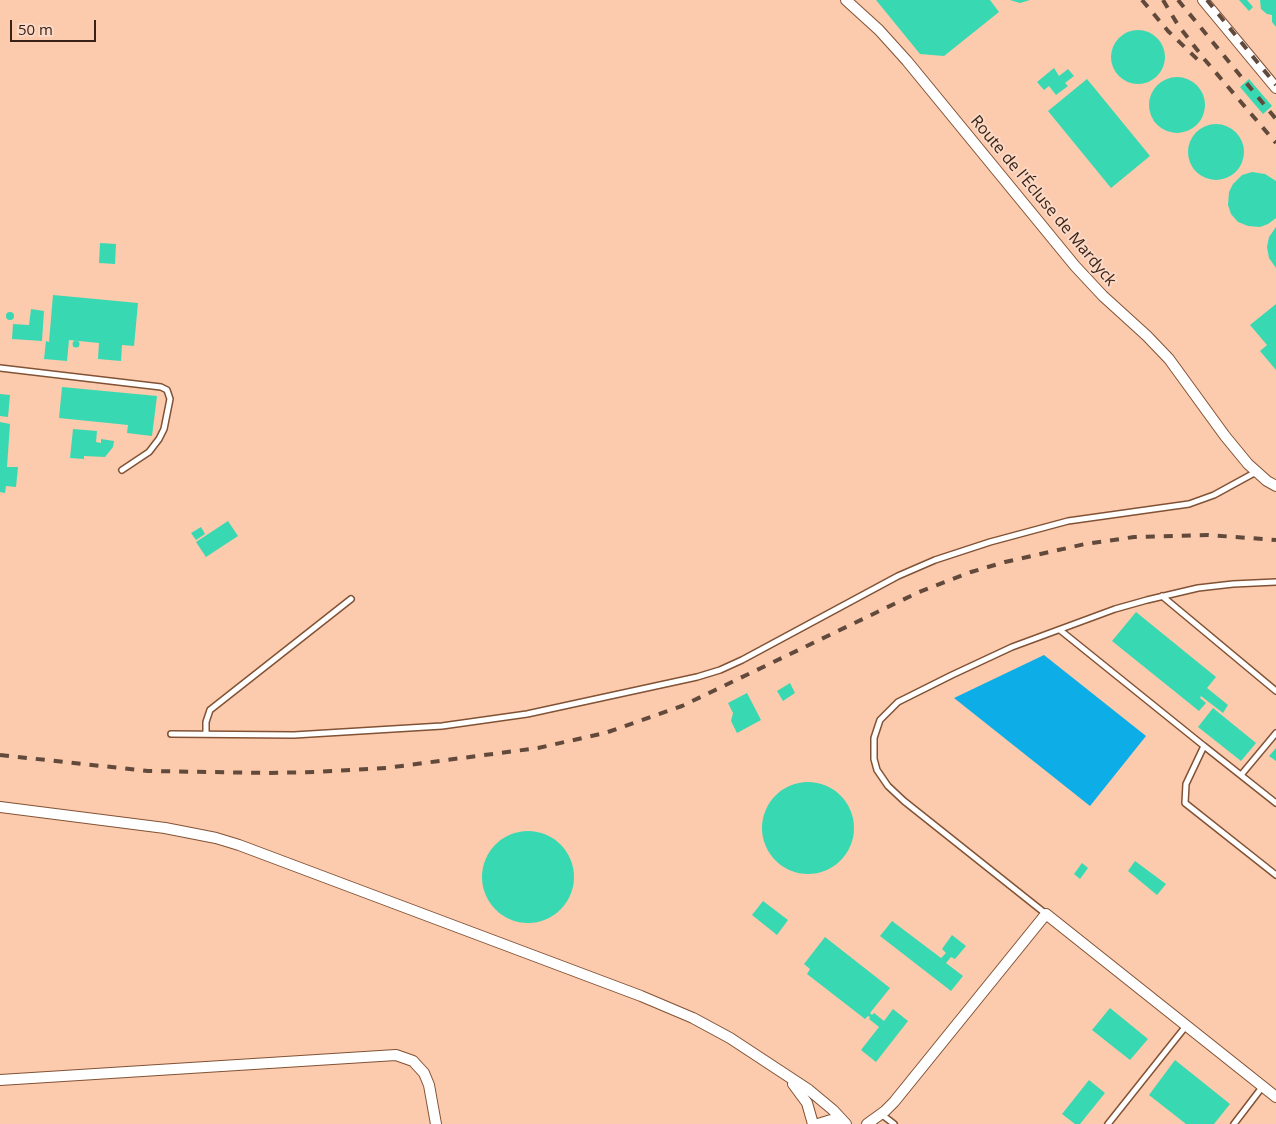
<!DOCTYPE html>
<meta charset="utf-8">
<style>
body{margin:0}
#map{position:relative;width:1276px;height:1124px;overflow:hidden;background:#fbd9c6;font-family:"Open Sans",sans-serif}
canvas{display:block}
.scale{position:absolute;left:10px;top:20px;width:86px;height:22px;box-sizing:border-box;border:2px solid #372215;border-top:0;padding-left:6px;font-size:15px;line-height:18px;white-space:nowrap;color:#372215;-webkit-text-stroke:4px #fbd9c6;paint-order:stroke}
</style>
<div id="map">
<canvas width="1276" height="1124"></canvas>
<div class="scale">50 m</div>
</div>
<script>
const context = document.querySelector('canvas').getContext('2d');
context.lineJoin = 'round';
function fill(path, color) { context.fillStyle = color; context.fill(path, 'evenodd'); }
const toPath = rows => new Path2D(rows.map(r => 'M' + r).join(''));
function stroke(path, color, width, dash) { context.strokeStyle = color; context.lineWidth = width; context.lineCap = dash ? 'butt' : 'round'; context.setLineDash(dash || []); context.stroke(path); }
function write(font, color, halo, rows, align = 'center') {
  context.font = font + ' "Open Sans",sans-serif'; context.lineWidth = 4; context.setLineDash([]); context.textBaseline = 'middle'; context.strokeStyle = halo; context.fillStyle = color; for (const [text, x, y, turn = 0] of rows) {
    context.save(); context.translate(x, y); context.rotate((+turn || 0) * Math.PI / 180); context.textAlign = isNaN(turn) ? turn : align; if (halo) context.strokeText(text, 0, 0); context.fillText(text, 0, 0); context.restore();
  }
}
fill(toPath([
 [0,0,1276,0,1276,1124,0,1124]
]), '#fccaac');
fill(toPath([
 [1044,655,1146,736,1090,806,954,698]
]), '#0daee8');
fill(toPath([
 [876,0,990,0,999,12,944,56,920,54],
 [1010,0,1030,0,1020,3],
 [1239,0,1247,0,1253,7,1249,11],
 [1260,0,1276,0,1276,27,1272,22,1272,15,1267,14,1261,9],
 '1111 57a27 27 0 1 1 54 0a27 27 0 1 1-54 0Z',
 [1054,68,1059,76,1068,69,1074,76,1065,83,1068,86,1056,95,1049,86,1044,90,1037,82],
 '1149 105a28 28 0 1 1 56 0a28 28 0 1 1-56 0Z',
 [1087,79,1150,156,1111,188,1048,111],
 [1249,79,1272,106,1263,114,1240,87],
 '1188 152a28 28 0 1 1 56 0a28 28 0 1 1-56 0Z',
 [1252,172,1265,174,1276,181,1276,218,1268,224,1260,227,1248,226,1238,222,1231,214,1228,205,1229,192,1233,184,1242,175],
 [1276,227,1276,268,1269,258,1267,247,1269,237],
 [100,243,116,244,115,264,99,263],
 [53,295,138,303,134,346,122,345,121,361,98,359,99,343,69,340,67,361,44,359,46,341,49,342],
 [1276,304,1276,370,1260,351,1267,345,1250,325],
 [31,309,44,311,42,341,12,339,13,324,29,325],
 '6 316a4 4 0 1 1 8 0a4 4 0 1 1-8 0Z',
 '72.5 344a3.5 3.5 0 1 1 7 0a3.5 3.5 0 1 1-7 0Z',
 [62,387,157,396,152,436,127,433,128,425,59,418],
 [0,394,10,395,8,417,0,416],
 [0,422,10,424,7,467,18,467,16,487,6,486,5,493,0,492],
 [73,429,97,431,96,442,101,443,101,439,114,441,113,447,105,457,84,456,84,459,70,458],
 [228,521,238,536,206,557,196,542],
 [201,527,205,534,196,540,191,533],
 [1136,612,1216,677,1207,688,1228,705,1223,713,1201,696,1200,698,1206,703,1199,711,1112,641],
 [790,683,795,693,783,701,777,691],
 [747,693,761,720,737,733,731,721,733,713,728,703],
 [1213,708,1256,743,1241,761,1198,727],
 [1276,748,1276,761,1269,756],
 '762 828a46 46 0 1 1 92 0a46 46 0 1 1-92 0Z',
 '482 877a46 46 0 1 1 92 0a46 46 0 1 1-92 0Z',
 [1135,861,1166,884,1157,895,1128,871],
 [1082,863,1088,868,1080,879,1074,874],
 [763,901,788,920,777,935,752,915],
 [892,921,941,958,946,953,942,949,952,935,966,946,955,959,951,957,946,963,963,976,951,991,880,936],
 [825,937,890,988,870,1013,872,1015,874,1013,884,1021,893,1009,908,1021,876,1062,861,1050,879,1027,869,1019,870,1017,868,1016,865,1019,807,974,810,969,804,964],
 [1110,1008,1148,1039,1130,1060,1092,1030],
 [1175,1060,1230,1104,1214,1124,1186,1124,1149,1095],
 [1089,1080,1105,1093,1080,1124,1075,1124,1062,1114]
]), '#38d9b2');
const service = toPath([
 [0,368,161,387,167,390,170,399,164,429,159,439,149,452,122,470],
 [1162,596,1276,691],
 [1060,630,1204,746,1186,784,1185,803,1276,875],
 [171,734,294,735,442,726,527,714,697,677,720,670,742,660,898,576,935,560,990,542,1068,521,1189,504,1214,495,1256,472],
 [206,734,206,722,210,710,351,599],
 [1204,746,1276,803],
 [1241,775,1276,733],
 [1046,914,904,801,888,786,877,770,874,759,874,738,880,720,898,702,952,675,1012,647,1115,609,1147,600,1198,588,1233,584,1276,582],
 [881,1114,894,1124],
 [1108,1124,1186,1026],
 [1234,1124,1263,1086]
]);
const minor = toPath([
 [846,0,879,30,907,61,1075,266,1103,296,1147,336,1169,359,1225,436,1248,464,1267,481,1276,486],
 [1203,0,1276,88],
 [0,807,165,828,216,838,239,845,641,996,693,1018,730,1038,809,1090,833,1110,846,1124],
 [0,1080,396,1055,413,1061,424,1073,429,1085,436,1124],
 [793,1084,807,1103,813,1124],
 [818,1124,831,1120,845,1123],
 [867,1124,885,1111,894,1102,1046,914,1276,1097]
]);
stroke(service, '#825235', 8);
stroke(minor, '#825235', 12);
stroke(service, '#fff', 5);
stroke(minor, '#fff', 10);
stroke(toPath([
 [1142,0,1168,31,1198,60],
 [1163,0,1178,25,1205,60,1276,143],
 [1178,0,1276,119],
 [1207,0,1276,85],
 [0,755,148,771,268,773,316,772,386,768,538,748,605,733,682,706,919,592,971,572,1005,562,1085,544,1134,537,1208,535,1276,540]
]), '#61493b', 4, [9, 9]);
write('16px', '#372215', '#fbd9c6', [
 ["Route de l'Écluse de Mardyck",1043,201,50]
]);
</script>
